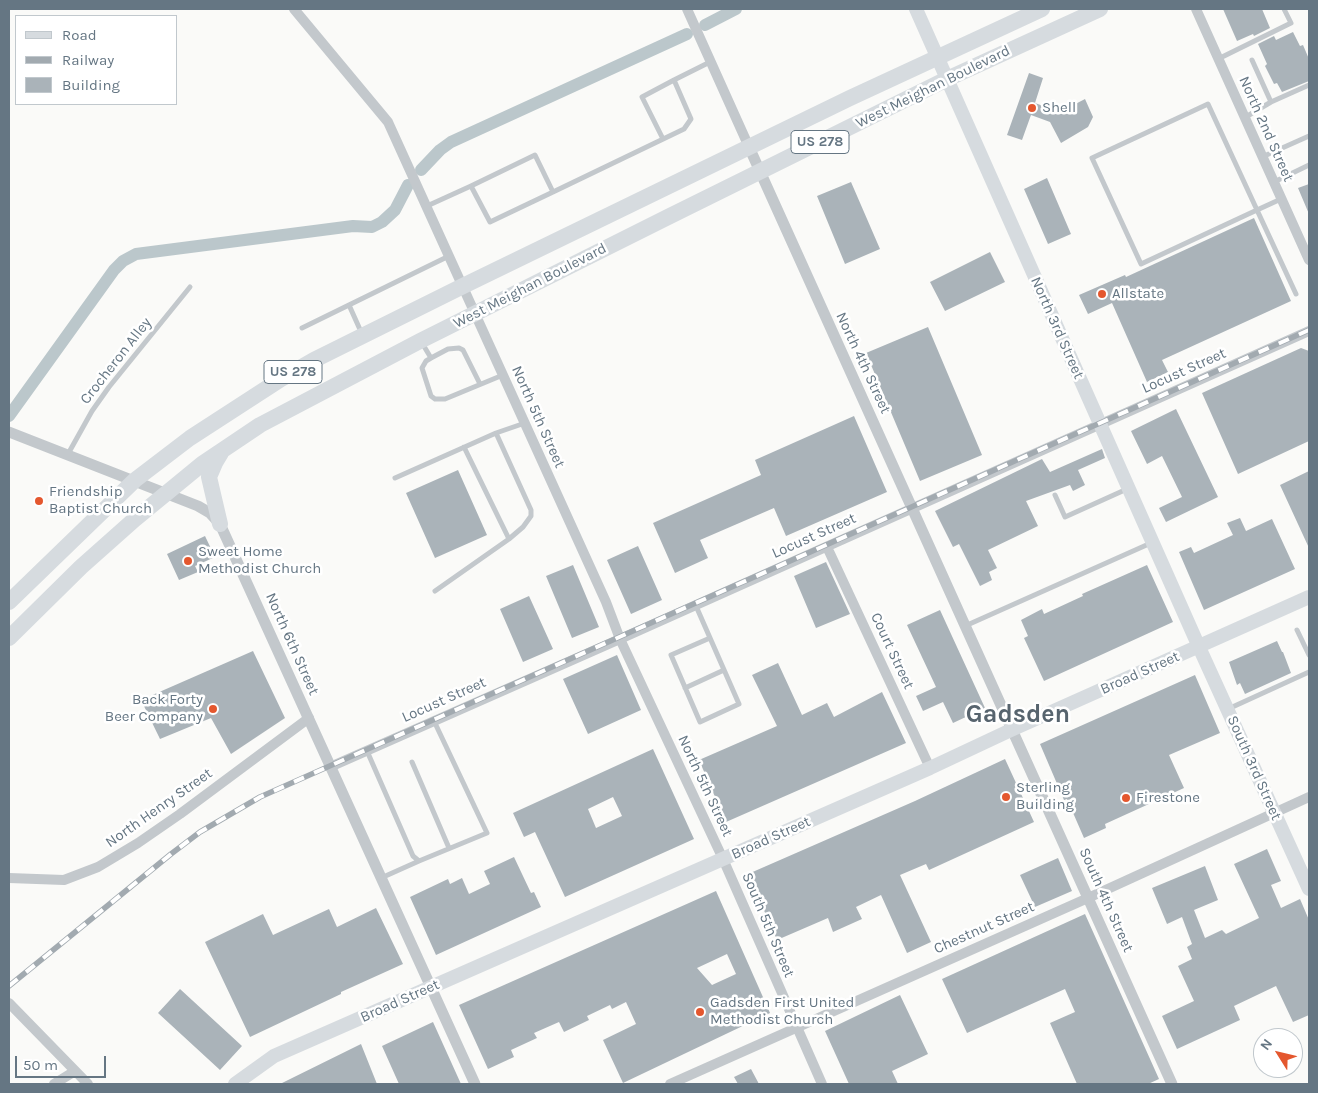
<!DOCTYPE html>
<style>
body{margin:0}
#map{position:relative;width:1318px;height:1093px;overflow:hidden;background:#fafaf8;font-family:Karla,sans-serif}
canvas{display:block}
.frame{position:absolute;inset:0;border:10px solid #657683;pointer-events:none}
.legend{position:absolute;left:15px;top:15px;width:162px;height:90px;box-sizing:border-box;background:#fff;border:1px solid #c1c8cd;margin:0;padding:6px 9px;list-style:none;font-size:15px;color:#657683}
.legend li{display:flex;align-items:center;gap:10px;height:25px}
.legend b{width:25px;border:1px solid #c1c8cd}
.north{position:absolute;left:1253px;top:1028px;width:50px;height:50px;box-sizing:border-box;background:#fff;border:1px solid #c1c8cd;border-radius:50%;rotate:306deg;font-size:14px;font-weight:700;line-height:20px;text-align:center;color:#657683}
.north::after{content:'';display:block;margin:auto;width:18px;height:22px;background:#e4572e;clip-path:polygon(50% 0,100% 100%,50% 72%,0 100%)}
.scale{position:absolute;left:15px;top:1056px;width:91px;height:22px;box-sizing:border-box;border:2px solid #657683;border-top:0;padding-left:6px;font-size:15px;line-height:18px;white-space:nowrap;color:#657683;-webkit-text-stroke:4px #fff;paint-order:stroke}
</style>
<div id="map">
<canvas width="1318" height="1093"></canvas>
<div class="frame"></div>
<ul class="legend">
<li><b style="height:6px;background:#d6dbdf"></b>Road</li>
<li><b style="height:6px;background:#a2aab0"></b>Railway</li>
<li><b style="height:14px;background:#aab3b9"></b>Building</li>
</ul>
<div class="north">N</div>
<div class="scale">50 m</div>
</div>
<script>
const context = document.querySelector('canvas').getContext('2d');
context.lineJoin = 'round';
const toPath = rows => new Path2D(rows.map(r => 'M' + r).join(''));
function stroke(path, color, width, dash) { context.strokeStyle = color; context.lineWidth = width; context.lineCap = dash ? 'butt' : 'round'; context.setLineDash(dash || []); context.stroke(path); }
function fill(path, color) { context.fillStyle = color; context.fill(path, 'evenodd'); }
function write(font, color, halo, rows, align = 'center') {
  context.font = font + ' Karla,sans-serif'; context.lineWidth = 5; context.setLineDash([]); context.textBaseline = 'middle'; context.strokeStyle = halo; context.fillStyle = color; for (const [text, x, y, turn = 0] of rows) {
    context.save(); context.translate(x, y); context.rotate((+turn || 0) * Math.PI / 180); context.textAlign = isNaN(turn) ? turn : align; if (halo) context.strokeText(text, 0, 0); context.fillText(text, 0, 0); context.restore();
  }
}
stroke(toPath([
 [705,25,736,9],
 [421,170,440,150,451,142,687,34],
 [9,416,114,270,123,261,136,254,353,226,372,227,382,222,395,210,408,185]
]), '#bbc7cb', 12);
fill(toPath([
 [1223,9,1262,9,1270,28,1254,36,1253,34,1237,41],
 [1293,32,1300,46,1303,45,1309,59,1309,81,1282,92,1277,83,1274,84,1265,66,1267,64,1258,44,1274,36,1276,40],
 [1029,73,1043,78,1035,103,1060,112,1085,99,1093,117,1088,127,1061,143,1050,122,1031,115,1022,140,1007,135],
 [1047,178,1071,234,1048,244,1024,189],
 [851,182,880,249,845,264,817,196],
 [1309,184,1309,214,1298,188],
 [1254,218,1291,301,1162,360,1168,372,1147,382,1112,303,1088,314,1079,295,1125,275,1126,277],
 [990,252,1005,282,945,311,930,282],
 [928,327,982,455,920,481,866,353],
 [1301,348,1309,351,1309,441,1238,474,1202,393],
 [1176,409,1218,497,1166,522,1159,508,1182,497,1162,456,1147,464,1131,431],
 [854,416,887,492,786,536,774,508,700,540,708,558,675,573,653,523,761,475,755,460],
 [1102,449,1105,458,1078,470,1085,485,1073,491,1070,485,1026,501,1038,526,988,550,997,568,989,572,992,580,980,586,959,544,953,547,935,511,1042,459,1050,472],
 [458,470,487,535,435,558,406,493],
 [1309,471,1309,548,1280,485],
 [1240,518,1246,531,1272,519,1295,569,1204,610,1179,552,1191,547,1194,553,1233,535,1227,523],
 [205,536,215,557,195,566,198,572,179,580,167,554],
 [638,546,662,600,631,614,607,560],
 [826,562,850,614,816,628,794,576],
 [573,565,599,627,572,638,546,576],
 [1147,565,1173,622,1044,681,1024,638,1028,636,1021,620,1042,609,1044,614,1083,596,1082,594],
 [529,596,553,649,523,662,500,609],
 [940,610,985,708,953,723,943,702,923,711,916,696,936,687,907,625],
 [1277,641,1282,652,1283,652,1291,673,1245,694,1240,683,1237,685,1229,662],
 [253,651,285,718,231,754,211,718,160,739,141,700],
 [617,655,641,710,588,734,563,679],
 [778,663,802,715,827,703,834,717,882,692,906,743,726,822,699,760,777,726,752,675],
 [1195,675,1220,733,1169,755,1184,788,1105,824,1106,828,1084,838,1067,799,1064,800,1040,744],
 [653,749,694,839,565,897,535,832,524,837,513,813],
 [613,797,622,816,596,828,588,809],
 [1005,759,1034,822,929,870,926,864,900,875,931,942,907,953,881,895,856,907,862,919,833,932,828,918,777,940,748,874,915,801],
 [1267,849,1281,881,1271,885,1281,908,1300,899,1309,920,1309,1015,1293,1022,1276,986,1234,1006,1240,1020,1177,1049,1162,1016,1194,1001,1178,966,1192,959,1187,947,1192,944,1182,917,1167,924,1152,888,1205,866,1218,900,1194,910,1205,938,1222,930,1226,934,1259,918,1234,864],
 [514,857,531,893,534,892,541,907,436,955,410,897,448,879,450,884,462,878,469,894,490,884,484,871],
 [1058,858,1072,891,1035,907,1020,875],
 [716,891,770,1013,623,1083,603,1040,636,1024,626,1002,612,1009,610,1005,587,1016,589,1020,564,1032,559,1022,534,1033,537,1038,511,1050,514,1057,488,1069,459,1005],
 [727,954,736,974,712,985,697,968],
 [376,908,403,964,341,992,341,994,250,1037,205,942,263,914,273,935,329,909,337,927],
 [1085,914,1159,1079,1148,1084,1077,1084,1050,1023,1075,1012,1065,989,967,1033,942,979],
 [180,989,242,1046,220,1070,158,1013],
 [900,995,928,1054,892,1071,898,1084,849,1084,825,1031],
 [433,1022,461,1084,399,1084,382,1046],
 [361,1044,377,1084,280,1084],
 [751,1069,759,1084,738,1084,734,1077]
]), '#aab3b9');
stroke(toPath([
 [1218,59,1291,23,1284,9],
 [1252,60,1271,102,1309,85],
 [1244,118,1271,102],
 [663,139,642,97,674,80],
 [1262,157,1309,136],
 [1274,182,1309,165],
 [553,192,684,129,691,119,674,80,710,62],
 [1281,199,1257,210,1141,264,1092,158,1208,104,1257,210,1296,294],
 [427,206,471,186,535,155,553,192,490,222,471,186],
 [349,305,362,334],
 [302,328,449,256],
 [422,343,431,358,426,361,422,368,431,396,435,399,445,399,503,375],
 [431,358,448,349,459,348,463,350,480,384],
 [464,447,509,539],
 [68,454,92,411,109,387,190,287],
 [395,478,496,433,525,423],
 [1055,495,1065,517,1127,489],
 [435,591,509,539,523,527,531,516,531,510,496,433],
 [696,606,739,704,700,722,671,655,710,638],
 [965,626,1151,543],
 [1297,630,1309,655],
 [685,688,724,670],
 [1228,709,1309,672],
 [367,751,413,856,419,861,487,833,434,721],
 [412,762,449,848],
 [381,878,419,861]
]), '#c3c8cc', 5);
stroke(toPath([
 [294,9,388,122,606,602,620,639,723,859,822,1084],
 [687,9,749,147],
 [1196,9,1309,260],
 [827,547,930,768],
 [330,767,620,639,1309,331],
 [9,878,64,880,98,867,138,843,180,814,309,718],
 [9,1003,88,1084],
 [54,1084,75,1071],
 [670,1084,1088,898,1309,797]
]), '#c3c8cc', 10);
stroke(toPath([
 [749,147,1172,1084],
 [9,432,198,506,210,513,220,524,475,1084]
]), '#c3c8cc', 11);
stroke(toPath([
 [916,9,1199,647,1309,889],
 [235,1084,274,1056,930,768,1011,730,1309,597]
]), '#d6dbdf', 14);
stroke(toPath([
 [220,524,209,477,215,463,221,453],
 [9,602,135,480,190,438,281,379,314,360,463,286,850,98,1042,9],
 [9,638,81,567,135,519,202,464,260,425,420,341,670,216,947,79,1100,9]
]), '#d6dbdf', 16);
const rail = toPath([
 [9,986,171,854,200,832,260,797,1309,330]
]);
stroke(rail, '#a2aab0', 5.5);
stroke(rail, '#fff', 4, [11]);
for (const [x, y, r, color] of [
 [1032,108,5,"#e4572e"],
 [1102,294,5,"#e4572e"],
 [39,501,5,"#e4572e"],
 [188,561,5,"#e4572e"],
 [213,709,5,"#e4572e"],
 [1006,797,5,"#e4572e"],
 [1126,798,5,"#e4572e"],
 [700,1012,5,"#e4572e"]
]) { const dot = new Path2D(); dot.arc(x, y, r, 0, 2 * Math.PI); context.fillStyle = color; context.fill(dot); stroke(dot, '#fff', 2); }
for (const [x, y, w] of [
 [820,142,58],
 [293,372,58]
]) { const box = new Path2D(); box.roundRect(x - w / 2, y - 11.5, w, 23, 4); context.fillStyle = '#fff'; context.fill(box); stroke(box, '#657683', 1); }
write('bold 14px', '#657683', null, [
 ["US 278",820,142],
 ["US 278",293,372]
]);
write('15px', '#657683', '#fff', [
 ["West Meighan Boulevard",933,87,-26],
 ["North 2nd Street",1266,129,66],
 ["West Meighan Boulevard",530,286,-27],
 ["North 3rd Street",1057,328,66],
 ["Crocheron Alley",116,361,-52],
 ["North 4th Street",863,363,65],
 ["Locust Street",1184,371,-24],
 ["North 5th Street",538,417,66],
 ["Locust Street",814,536,-24],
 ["North 6th Street",292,644,66],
 ["Court Street",892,651,65],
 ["Broad Street",1140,673,-24],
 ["Locust Street",444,700,-24],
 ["South 3rd Street",1254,768,66],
 ["North 5th Street",705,786,65],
 ["North Henry Street",159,808,-35],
 ["Broad Street",771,838,-24],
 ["South 4th Street",1106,900,66],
 ["South 5th Street",768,925,67],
 ["Chestnut Street",984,928,-24],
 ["Broad Street",400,1001,-24]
]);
write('15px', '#657683', '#fff', [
 ["Shell",1042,108],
 ["Allstate",1112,294],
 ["Friendship",49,492],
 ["Baptist Church",49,509],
 ["Sweet Home",198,552],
 ["Methodist Church",198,569],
 ["Back Forty",203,700,"right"],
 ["Beer Company",203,717,"right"],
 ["Sterling",1016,788],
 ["Building",1016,805],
 ["Firestone",1136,798],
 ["Gadsden First United",710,1003],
 ["Methodist Church",710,1020]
], 'left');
write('bold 25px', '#57646e', '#fff', [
 ["Gadsden",1018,715]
]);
</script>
